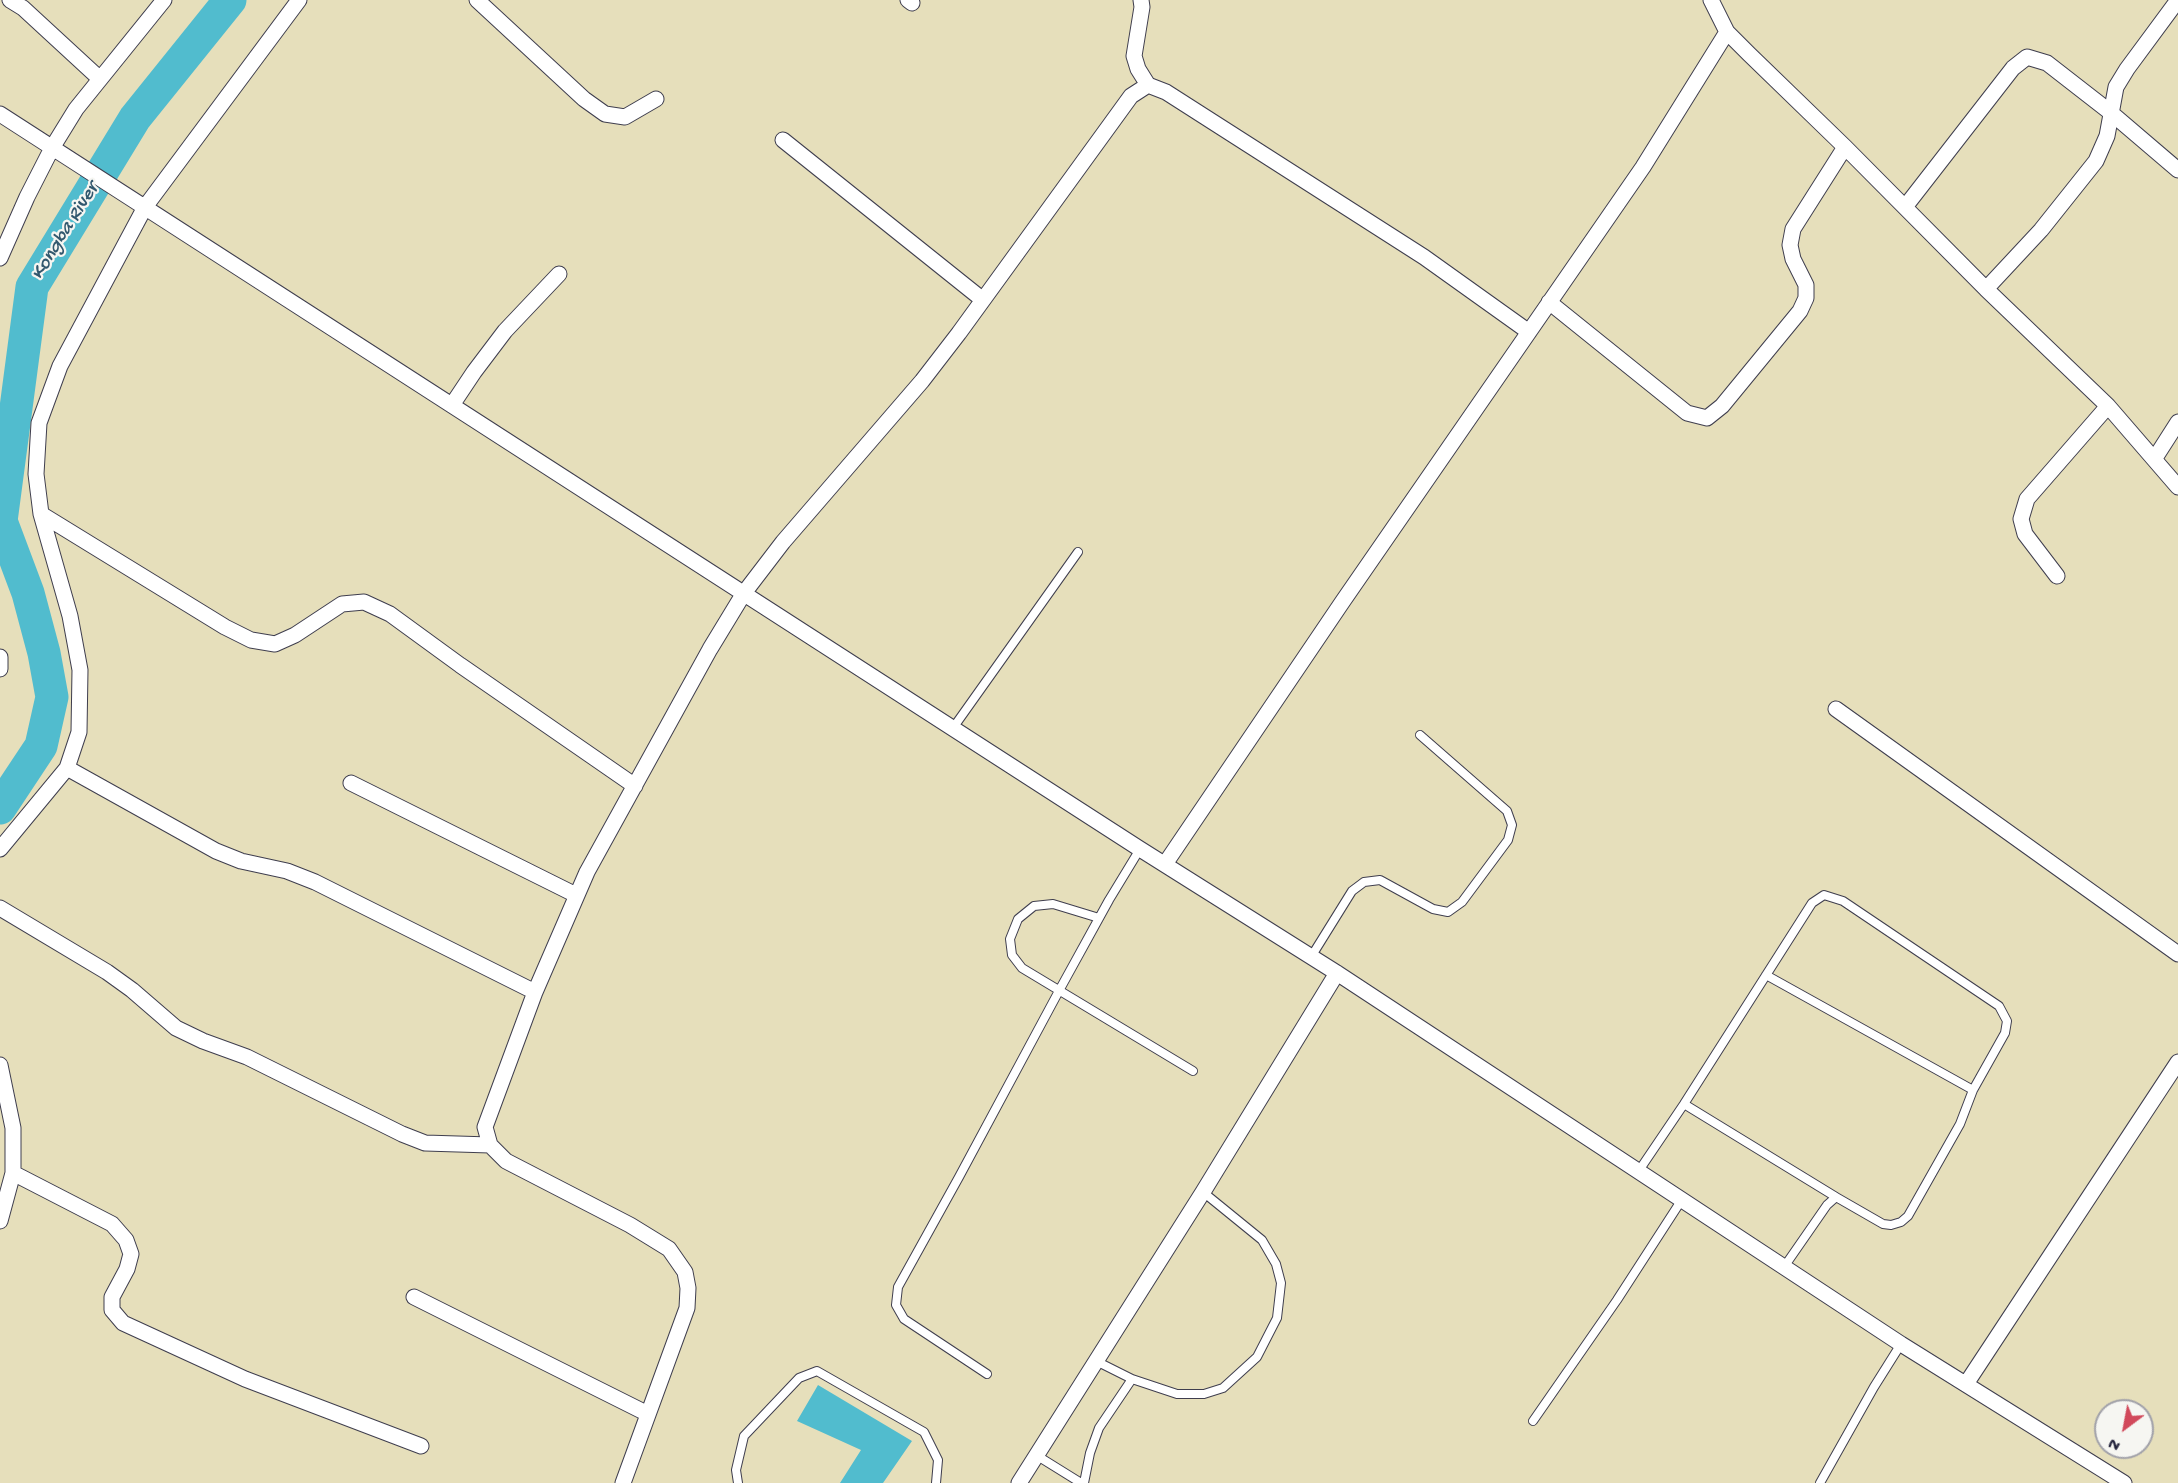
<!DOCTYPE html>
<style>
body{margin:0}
#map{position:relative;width:2178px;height:1483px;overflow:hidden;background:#e6dfbb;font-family:"Gochi Hand",sans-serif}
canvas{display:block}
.north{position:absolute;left:2094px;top:1399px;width:60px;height:60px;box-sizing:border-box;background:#f6f6f2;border:2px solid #a1a1a9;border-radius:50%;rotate:212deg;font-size:16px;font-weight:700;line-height:24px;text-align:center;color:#22223b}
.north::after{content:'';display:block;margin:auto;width:21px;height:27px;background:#d1495b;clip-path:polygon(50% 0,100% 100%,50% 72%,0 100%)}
</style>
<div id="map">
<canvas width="2178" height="1483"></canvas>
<div class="north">N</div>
</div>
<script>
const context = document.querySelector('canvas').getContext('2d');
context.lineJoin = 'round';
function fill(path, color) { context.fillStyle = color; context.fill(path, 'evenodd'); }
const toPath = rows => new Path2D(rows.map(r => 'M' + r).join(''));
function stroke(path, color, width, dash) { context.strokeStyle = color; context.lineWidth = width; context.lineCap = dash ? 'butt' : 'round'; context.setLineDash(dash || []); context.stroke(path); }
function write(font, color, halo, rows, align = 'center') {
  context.font = font + ' "Gochi Hand",sans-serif'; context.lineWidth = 4.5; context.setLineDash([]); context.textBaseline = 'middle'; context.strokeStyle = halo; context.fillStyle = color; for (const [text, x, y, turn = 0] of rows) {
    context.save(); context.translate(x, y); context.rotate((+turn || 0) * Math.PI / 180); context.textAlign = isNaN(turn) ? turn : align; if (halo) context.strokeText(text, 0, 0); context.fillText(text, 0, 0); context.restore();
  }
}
fill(toPath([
 [818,1385,912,1441,883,1483,840,1483,861,1450,797,1421]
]), '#51bcce');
stroke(toPath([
 [0,808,41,746,52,697,44,653,28,593,1,521,32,287,135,118,230,0]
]), '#51bcce', 33);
const service = toPath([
 [953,728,1078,552],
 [1099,918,1053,904,1034,906,1018,919,1010,939,1012,955,1022,968,1193,1071],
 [1311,957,1352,891,1364,882,1380,880,1433,909,1448,912,1462,902,1508,840,1512,825,1507,811,1420,735],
 [1766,975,1973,1090],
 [1684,1104,1836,1197],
 [1638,1172,1684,1104,1812,903,1824,895,1843,901,1999,1006,2007,1021,2005,1033,1973,1090,1960,1124,1908,1216,1901,1222,1891,1225,1883,1224,1836,1197,1827,1205,1784,1267],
 [1096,1361,1132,1379,1177,1394,1204,1394,1223,1388,1257,1357,1277,1318,1281,1283,1276,1264,1262,1240,1203,1192],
 [987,1374,904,1319,896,1305,898,1287,959,1177,1060,989,1109,900,1140,849],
 [1533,1421,1617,1300,1681,1201],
 [1036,1455,1081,1483],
 [738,1483,736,1470,744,1436,799,1378,817,1371,924,1432,938,1460,936,1483],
 [1084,1483,1090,1453,1099,1428,1132,1379],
 [1820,1483,1874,1387,1901,1344]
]);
const minor = toPath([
 [10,0,23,8,100,79],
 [477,0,584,99,605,114,625,117,656,99],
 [908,0,912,3],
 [1141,0,1142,7,1134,56,1138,69,1148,85],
 [1711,0,1727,32,1749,54,1845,147,1986,289,2108,406,2178,487],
 [0,114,1140,849,1337,973,1901,1344,2124,1483],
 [783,140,983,300],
 [1905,207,2013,68,2027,57,2047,63,2110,112,2178,170],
 [0,258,27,197,52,148,76,109,164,0],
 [1986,289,2041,230,2096,161,2107,136,2116,87,2127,69,2178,0],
 [1549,302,1687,413,1707,418,1722,406,1800,311,1806,298,1806,285,1793,259,1790,245,1793,229,1845,147],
 [452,405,474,372,505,331,559,274],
 [2155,458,2178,422],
 [41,514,225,627,251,640,275,644,295,635,342,604,364,602,390,614,460,665,635,786],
 [2057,576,2025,534,2021,519,2027,499,2108,406],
 [0,657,0,669],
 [1836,709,2178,954],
 [67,768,216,851,241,861,287,871,315,882,535,992],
 [351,783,576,895],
 [0,849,67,768,79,732,80,670,70,616,41,514,36,474,39,423,60,366,145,207,299,0],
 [1165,864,1343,601,1643,167,1727,32],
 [0,908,107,972,132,990,176,1028,203,1041,247,1057,402,1134,425,1143,490,1145],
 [0,1065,13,1128,13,1173,0,1221],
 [13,1173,112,1224,126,1240,131,1254,127,1269,112,1297,112,1310,123,1323,245,1379,421,1446],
 [414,1297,648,1414],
 [1966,1384,2178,1062],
 [623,1483,687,1308,688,1288,685,1272,669,1249,630,1225,506,1161,490,1145,485,1127,535,992,587,872,710,649,744,593,783,542,922,381,959,333,1131,96,1148,85,1166,92,1424,257,1529,332],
 [1019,1483,1203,1192,1337,973]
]);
stroke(service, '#3f3e4e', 10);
stroke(minor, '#3f3e4e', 17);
stroke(service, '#fff', 8);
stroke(minor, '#fff', 15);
write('italic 20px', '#32586e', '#f6f6f2', [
 ["Kongba River",66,232,-58]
]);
</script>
